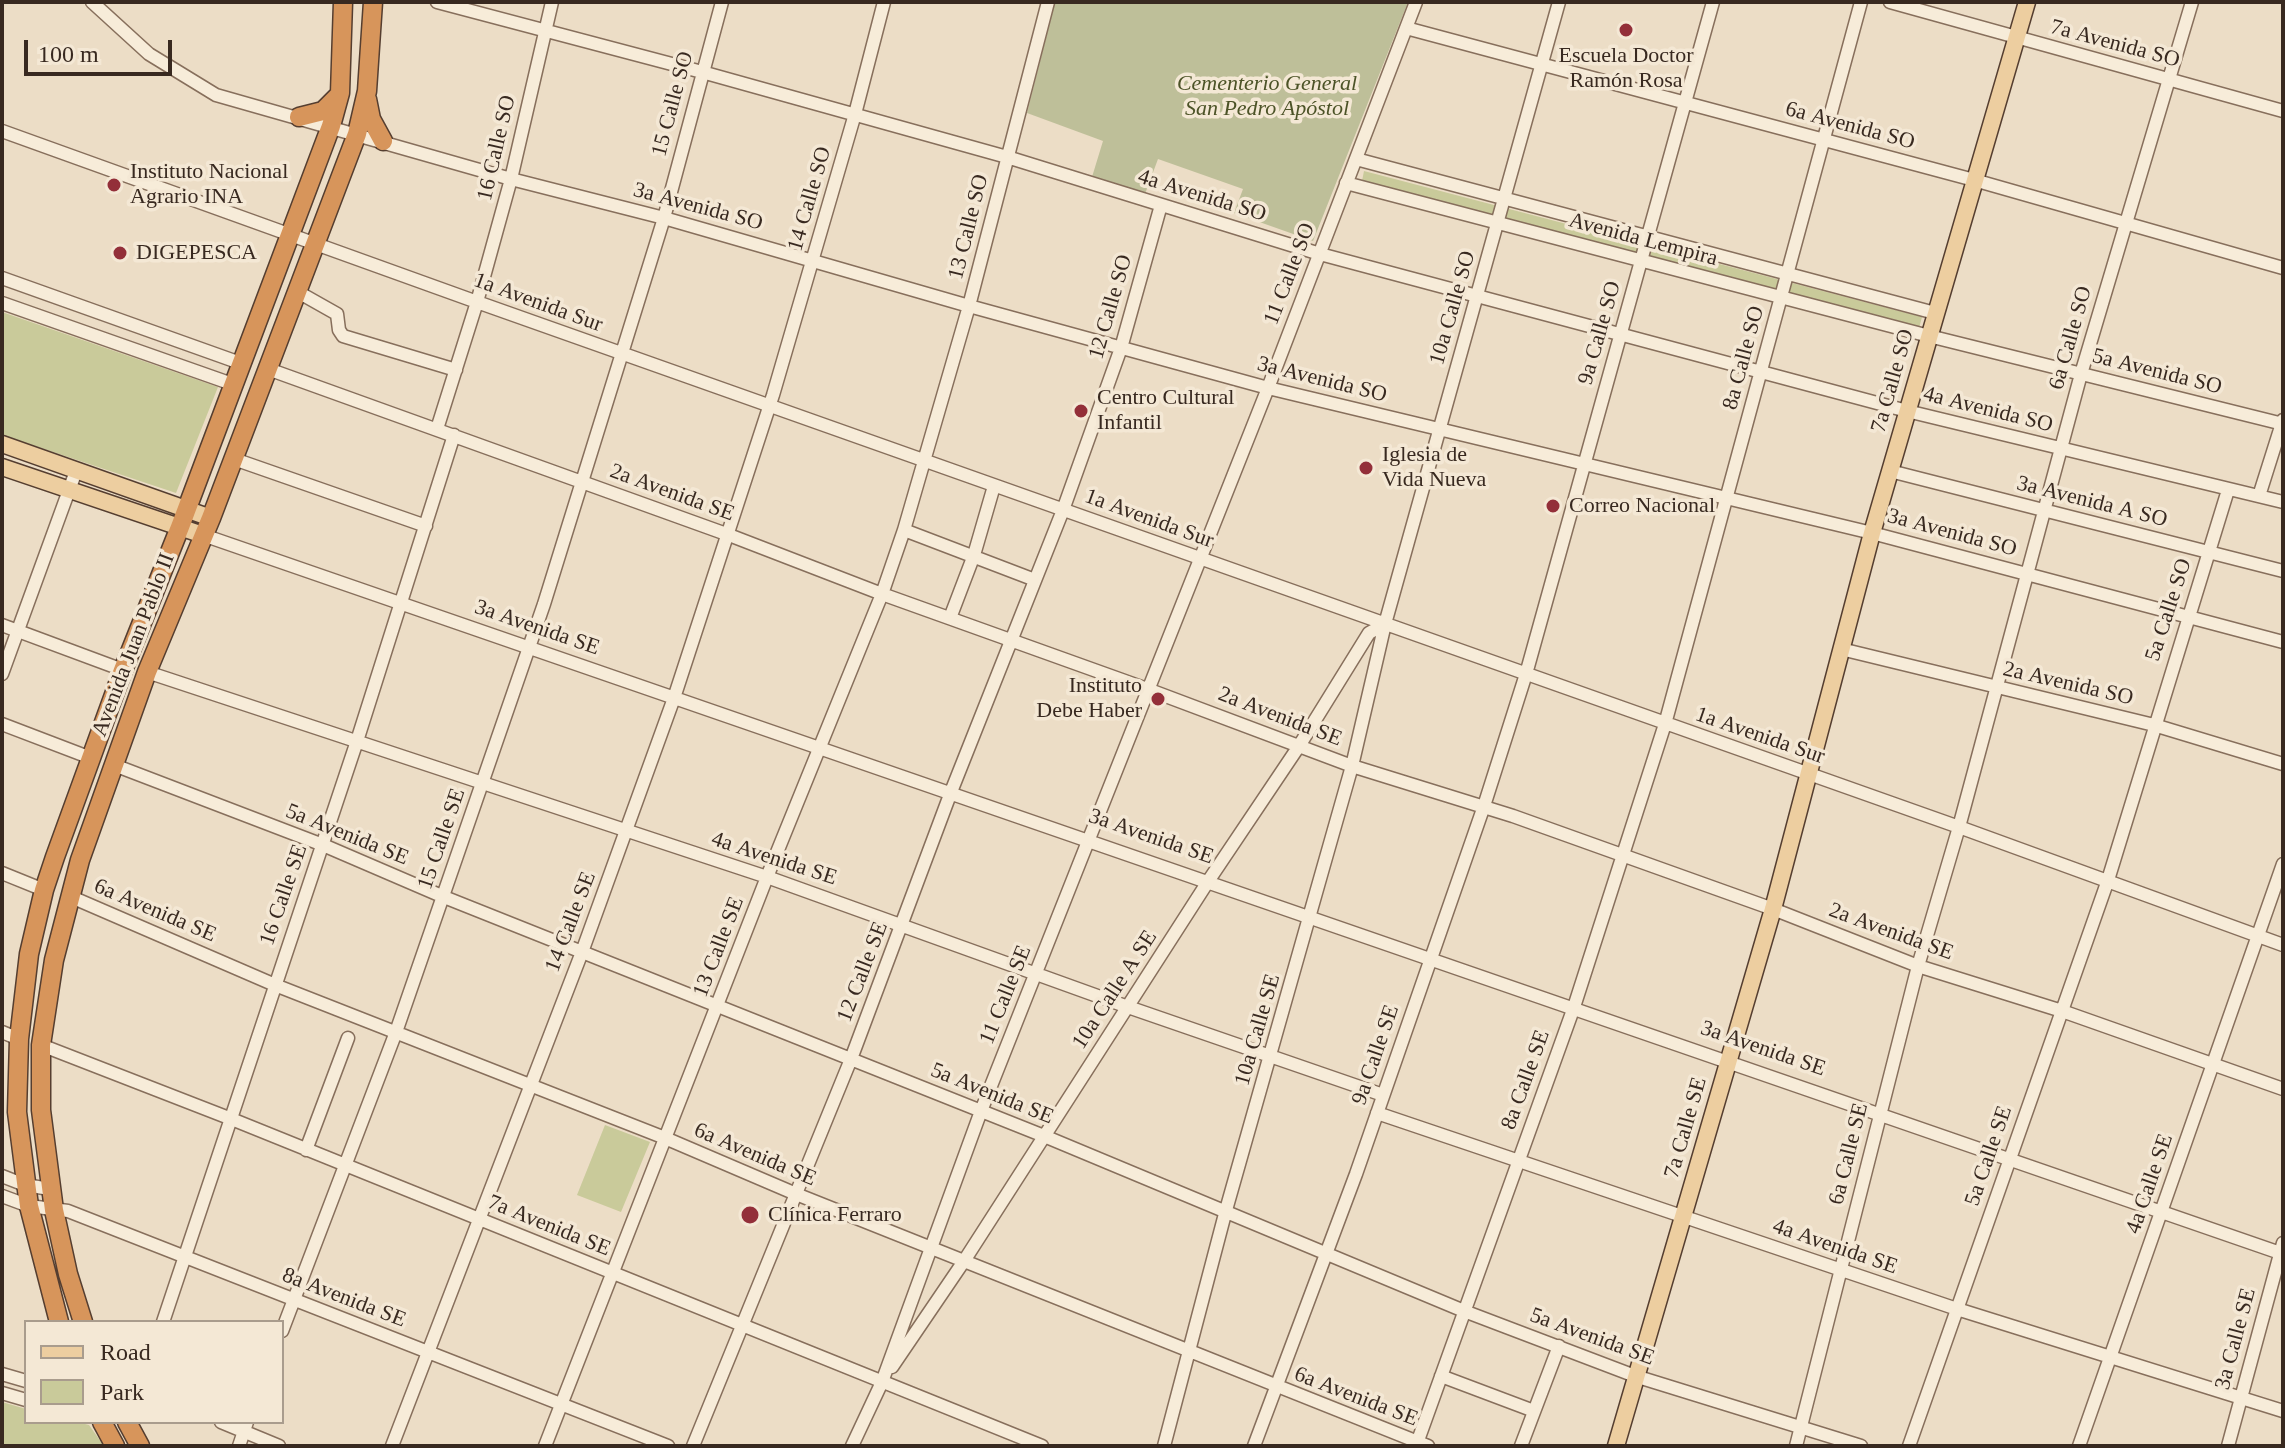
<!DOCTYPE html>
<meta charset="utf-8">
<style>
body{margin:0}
#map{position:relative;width:2285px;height:1448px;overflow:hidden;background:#ecddc6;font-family:"Times New Roman",serif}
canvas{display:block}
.frame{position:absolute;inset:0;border:4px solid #382920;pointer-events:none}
.legend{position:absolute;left:24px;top:1320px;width:260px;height:104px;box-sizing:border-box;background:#f4e8d5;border:2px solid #a99c8d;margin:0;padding:10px 14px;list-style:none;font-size:24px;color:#382920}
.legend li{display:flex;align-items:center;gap:16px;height:40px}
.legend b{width:40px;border:2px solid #a99c8d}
.scale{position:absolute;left:24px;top:40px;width:148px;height:36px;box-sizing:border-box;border:4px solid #382920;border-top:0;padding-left:10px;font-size:24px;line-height:28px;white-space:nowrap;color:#382920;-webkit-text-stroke:6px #f4e8d5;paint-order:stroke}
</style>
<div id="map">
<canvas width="2285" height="1448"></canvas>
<div class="frame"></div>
<ul class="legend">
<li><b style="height:10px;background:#edcea0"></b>Road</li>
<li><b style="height:22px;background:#c9ca9a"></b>Park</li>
</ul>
<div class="scale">100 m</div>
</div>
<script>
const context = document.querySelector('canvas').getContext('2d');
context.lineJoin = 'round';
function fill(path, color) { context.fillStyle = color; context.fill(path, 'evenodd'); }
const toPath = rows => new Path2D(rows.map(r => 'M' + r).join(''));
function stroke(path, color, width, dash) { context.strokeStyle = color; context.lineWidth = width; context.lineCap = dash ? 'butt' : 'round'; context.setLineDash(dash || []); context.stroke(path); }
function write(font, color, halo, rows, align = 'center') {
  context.font = font + ' "Times New Roman",serif'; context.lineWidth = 7; context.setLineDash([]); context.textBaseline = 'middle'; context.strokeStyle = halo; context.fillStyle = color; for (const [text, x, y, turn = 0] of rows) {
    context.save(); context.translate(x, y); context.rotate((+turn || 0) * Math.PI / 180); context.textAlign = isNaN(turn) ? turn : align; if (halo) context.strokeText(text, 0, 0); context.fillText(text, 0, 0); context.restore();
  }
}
fill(toPath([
 [1364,171,1922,317,1918,332,1361,186],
 [2,312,218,387,176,493,2,435],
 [605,1125,650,1142,621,1212,577,1195],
 [2,1402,26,1409,26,1422,77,1422,89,1425,104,1446,2,1446]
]), '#c9ca9a');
fill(toPath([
 [1055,2,1408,2,1313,241,1234,213,1243,189,1158,159,1145,194,1092,177,1103,141,1027,113]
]), '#bebf99');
const minor = toPath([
 [92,2,149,54,216,95,511,179,664,218,969,306,1268,388,1872,533,2283,642],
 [437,2,702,72,1007,157,1320,254,1907,411,2283,502],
 [1890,2,2283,111],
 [1406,28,1974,180,2283,268],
 [2,131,477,302,1959,827,2283,945],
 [1356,159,1935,313],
 [1346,183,1929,336,2283,424],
 [2,278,243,364],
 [298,292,337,314,339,330,343,336,456,370],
 [2,303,235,385],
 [268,369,729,535,882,594,1147,689,1352,766,1513,816,1773,909,1918,966,2062,1011,2283,1089],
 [437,429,477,302,511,179,552,2],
 [234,459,426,526],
 [1890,471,2283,571],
 [2259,496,2283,420],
 [904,530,1035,580],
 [203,535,2283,1254],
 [950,618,974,555,994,486],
 [2,625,123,670],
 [1841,649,2154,725,2283,764],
 [147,672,767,877,1128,1007,1383,1095],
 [2,674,76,471],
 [2,724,91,758],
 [114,765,323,845,444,897,1044,1136,1464,1311,1635,1376,1861,1446],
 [2,873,44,890],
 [69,896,275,985,665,1138,796,1194,1428,1446],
 [2,1032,19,1039],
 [41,1045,229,1118,1042,1446],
 [1377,1113,1957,1309,2283,1411],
 [306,1150,348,1038],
 [2,1176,25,1185,50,1189],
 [2,1196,29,1206,68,1211,668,1446],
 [163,1322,357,741,454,435],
 [282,1331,396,1032,544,604,664,218,722,2],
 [892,1367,964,1261,1209,880,1299,746,1369,633,1385,624],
 [2,1374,26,1381],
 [1441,1376,1534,1411],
 [2,1393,26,1400],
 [221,1422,279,1446],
 [239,1446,247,1422],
 [392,1446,582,952,674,698,773,395,855,114,884,2],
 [545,1446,767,877,882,594,904,530,969,306,1048,2],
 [693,1446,851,1059,951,792,1063,510,1121,348,1161,205],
 [852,1446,882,1382,981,1111,1268,388,1416,2],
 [1164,1446,1226,1210,1352,766,1385,624,1559,2],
 [1254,1446,1356,1174,1484,806,1526,674,1713,2],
 [1416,1446,1574,1007,1665,724,1861,2],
 [1521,1446,1559,1346],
 [1796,1446,1918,966,1959,827,2081,374,2192,2],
 [1909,1446,2108,880,2228,490],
 [2079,1446,2283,864],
 [2228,1446,2283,1243]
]);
const major = toPath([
 [2,444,211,518],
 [2,467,203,535],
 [1616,1446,1773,909,1872,533,2027,2]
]);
const highway = toPath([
 [367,99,371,119,383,141],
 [299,117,323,111,338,96],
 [59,1322,29,1206,17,1112,19,1039,29,954,44,890,55,857,123,670,180,527,331,126,340,93,343,2],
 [83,1322,68,1274,54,1210,41,1110,41,1045,54,960,80,860,147,672,211,518,357,134,367,91,373,2],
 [102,1422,115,1446],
 [127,1422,140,1446]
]);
stroke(minor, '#876f5c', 15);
stroke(major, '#553e30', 19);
stroke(highway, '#553e30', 21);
stroke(minor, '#f7ecd9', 12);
stroke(major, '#edcea0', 16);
stroke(highway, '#d7955b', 18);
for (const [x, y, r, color] of [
 [1626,30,8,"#932f39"],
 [114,185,8,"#932f39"],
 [120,253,8,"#932f39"],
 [1081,411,8,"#932f39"],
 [1366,468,8,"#932f39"],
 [1553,506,8,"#932f39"],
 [1158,699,8,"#932f39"],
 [750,1215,10,"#932f39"]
]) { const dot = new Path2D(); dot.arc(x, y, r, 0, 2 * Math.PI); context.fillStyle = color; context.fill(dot); stroke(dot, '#f4e8d5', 3); }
write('22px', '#382920', '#f4e8d5', [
 ["7a Avenida SO",2115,44,15],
 ["15 Calle SO",673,104,-75],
 ["6a Avenida SO",1850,126,15],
 ["16 Calle SO",497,148,-77],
 ["4a Avenida SO",1202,196,17],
 ["14 Calle SO",810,199,-74],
 ["3a Avenida SO",698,207,15],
 ["13 Calle SO",969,227,-76],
 ["Avenida Lempira",1643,240,15],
 ["11 Calle SO",1290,274,-69],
 ["1a Avenida Sur",538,303,20],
 ["12 Calle SO",1111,307,-74],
 ["10a Calle SO",1453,308,-74],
 ["9a Calle SO",1600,333,-74],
 ["6a Calle SO",2071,338,-74],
 ["8a Calle SO",1744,358,-75],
 ["5a Avenida SO",2157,372,14],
 ["3a Avenida SO",1322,380,14],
 ["7a Calle SO",1893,381,-74],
 ["4a Avenida SO",1988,410,14],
 ["2a Avenida SE",672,493,20],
 ["3a Avenida A SO",2092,502,14],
 ["1a Avenida Sur",1149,519,20],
 ["3a Avenida SO",1952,533,15],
 ["5a Calle SO",2169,610,-72],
 ["3a Avenida SE",537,628,19],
 ["Avenida Juan Pablo II",134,645,-69],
 ["2a Avenida SO",2068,684,13],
 ["2a Avenida SE",1280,717,21],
 ["1a Avenida Sur",1760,736,19],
 ["5a Avenida SE",347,835,22],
 ["3a Avenida SE",1151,837,19],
 ["15 Calle SE",442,839,-71],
 ["4a Avenida SE",774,859,18],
 ["16 Calle SE",284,895,-71],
 ["6a Avenida SE",155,911,23],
 ["14 Calle SE",571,922,-69],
 ["2a Avenida SE",1891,932,20],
 ["13 Calle SE",719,947,-69],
 ["12 Calle SE",863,972,-69],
 ["10a Calle A SE",1115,990,-57],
 ["11 Calle SE",1006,995,-68],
 ["10a Calle SE",1258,1030,-74],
 ["3a Avenida SE",1763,1049,19],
 ["9a Calle SE",1376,1055,-71],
 ["8a Calle SE",1526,1080,-70],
 ["5a Avenida SE",992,1094,22],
 ["7a Calle SE",1686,1128,-74],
 ["6a Calle SE",1849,1154,-76],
 ["6a Avenida SE",755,1155,23],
 ["5a Calle SE",1989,1156,-71],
 ["4a Calle SE",2150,1184,-71],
 ["7a Avenida SE",549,1226,22],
 ["4a Avenida SE",1835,1247,19],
 ["8a Avenida SE",344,1298,21],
 ["5a Avenida SE",1592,1337,20],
 ["3a Calle SE",2236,1339,-75],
 ["6a Avenida SE",1356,1397,21]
]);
write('22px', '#382920', '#f4e8d5', [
 ["Escuela Doctor",1626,56,"center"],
 ["Ramón Rosa",1626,81,"center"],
 ["Instituto Nacional",130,172],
 ["Agrario INA",130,197],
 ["DIGEPESCA",136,253],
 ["Centro Cultural",1097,398],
 ["Infantil",1097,423],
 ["Iglesia de",1382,455],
 ["Vida Nueva",1382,480],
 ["Correo Nacional",1569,506],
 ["Instituto",1142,686,"right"],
 ["Debe Haber",1142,711,"right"],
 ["Clínica Ferraro",768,1215]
], 'left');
write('italic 22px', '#4c5327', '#f4e8d5', [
 ["Cementerio General",1267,84],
 ["San Pedro Apóstol",1267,109]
]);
</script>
